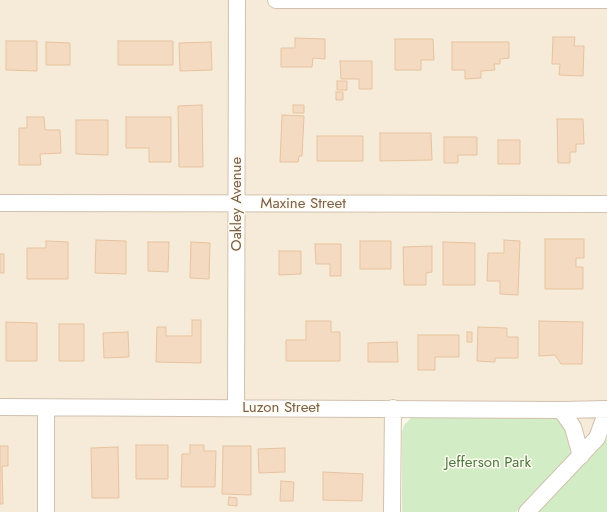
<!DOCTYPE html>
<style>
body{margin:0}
canvas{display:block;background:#fdf8ea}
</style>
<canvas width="607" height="512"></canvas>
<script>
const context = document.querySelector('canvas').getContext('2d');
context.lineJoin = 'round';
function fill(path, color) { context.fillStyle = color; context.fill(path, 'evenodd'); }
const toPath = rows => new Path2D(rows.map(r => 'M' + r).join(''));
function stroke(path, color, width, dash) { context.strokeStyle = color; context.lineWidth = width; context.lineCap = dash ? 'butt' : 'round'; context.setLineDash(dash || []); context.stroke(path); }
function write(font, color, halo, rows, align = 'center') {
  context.font = font + ' Jost,sans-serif'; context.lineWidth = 3; context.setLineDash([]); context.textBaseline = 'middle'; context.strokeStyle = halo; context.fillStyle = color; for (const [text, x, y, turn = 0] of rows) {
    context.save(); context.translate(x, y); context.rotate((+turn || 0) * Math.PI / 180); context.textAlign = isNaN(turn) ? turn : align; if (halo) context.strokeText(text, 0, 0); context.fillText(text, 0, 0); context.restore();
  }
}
fill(toPath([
 [0,0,607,0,607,428,580,457,407,412,397,422,394,512,0,512]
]), '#f6ebd8');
fill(toPath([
 [423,415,558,416,565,424,572,454,516,512,402,512,402,432,404,425,411,418],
 [607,439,607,512,537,512]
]), '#d2edc6');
const building = toPath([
 [553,37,575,37,574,46,584,46,583,76,559,75,560,64,552,64,553,37],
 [295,38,325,39,325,59,313,58,312,67,281,67,281,48,295,48,295,38],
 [395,39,433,39,434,60,421,60,421,70,395,70,395,39],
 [6,41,37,41,37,71,6,70,6,41],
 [118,41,173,41,173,65,118,65,118,41],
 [46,42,70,43,70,65,46,65,46,42],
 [211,42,212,70,180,71,179,43,211,42],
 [452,42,509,42,509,58,500,59,500,64,494,64,495,70,481,71,481,78,465,79,465,70,452,70,452,42],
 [340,61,372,61,372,89,359,89,359,79,341,79,340,61],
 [337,81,347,81,347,90,337,90,337,81],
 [336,92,343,92,343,100,336,100,336,92],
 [202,105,203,167,179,167,178,106,202,105],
 [293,105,304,105,304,113,293,113,293,105],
 [282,115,304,116,302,156,299,156,298,162,280,162,282,115],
 [27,117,44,117,45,130,60,130,61,153,40,154,41,165,19,165,19,128,27,128,27,117],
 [126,117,171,117,171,162,149,162,149,148,126,148,126,117],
 [557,119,583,119,584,144,576,144,576,152,570,152,570,163,558,163,557,119],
 [76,120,108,120,108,155,76,154,76,120],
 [380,133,431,133,432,160,380,161,380,133],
 [317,136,363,136,363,161,317,161,317,136],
 [444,137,477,137,477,155,458,155,458,163,444,163,444,137],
 [498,140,520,140,520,164,498,164,498,140],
 [545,239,584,239,584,258,576,258,576,267,583,267,583,289,545,289,545,239],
 [96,240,126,241,126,274,95,273,96,240],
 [504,240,520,241,518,295,500,294,500,281,487,281,488,253,504,253,504,240],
 [46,241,68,242,68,279,27,279,27,248,46,248,46,241],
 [360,241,391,241,391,269,360,269,360,241],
 [148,242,169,242,168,272,148,271,148,242],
 [191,242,210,243,209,279,190,278,191,242],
 [443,242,475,243,475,285,443,285,443,242],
 [315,244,341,244,341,276,330,276,330,264,316,264,315,244],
 [432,246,432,272,426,273,426,285,404,285,403,247,432,246],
 [279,251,301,251,301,274,279,275,279,251],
 [0,254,4,254,4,273,0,273,0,254],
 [192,320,201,320,201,363,156,362,157,327,166,327,166,336,192,336,192,320],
 [306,321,331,321,331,332,340,332,340,361,286,361,286,340,306,340,306,321],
 [539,321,583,322,582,364,561,364,555,355,539,356,539,321],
 [6,322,37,323,37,361,6,361,6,322],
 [59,324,84,324,84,361,59,361,59,324],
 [478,327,507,328,507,337,518,337,518,358,495,358,495,362,477,361,478,327],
 [128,332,129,357,104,358,103,333,128,332],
 [467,332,472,332,472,342,467,342,467,332],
 [418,335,459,335,459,357,435,357,435,370,418,370,418,335],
 [397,342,398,362,368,362,368,343,397,342],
 [136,445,168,445,168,479,136,479,136,445],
 [190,445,204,445,204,451,216,451,215,487,181,487,182,454,190,454,190,445],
 [0,446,8,446,8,466,2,466,3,504,0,504,0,446],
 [223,446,251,446,251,495,222,494,223,446],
 [118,447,119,498,92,498,91,448,118,447],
 [285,448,285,472,259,473,258,449,285,448],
 [323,472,363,474,362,501,323,500,323,472],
 [281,481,294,482,293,501,280,501,281,481],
 [229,497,237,498,237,506,228,505,229,497]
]);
fill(building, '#f4dac0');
stroke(building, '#e8c39f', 1);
const street = toPath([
 [276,0,607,0],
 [0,203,607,204],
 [0,407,561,410,607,409],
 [46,408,46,512],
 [236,408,237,0],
 [561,410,573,427,581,456],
 [392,512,393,408],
 [527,512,597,438,607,411]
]);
stroke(street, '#d1c1ae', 18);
stroke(street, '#fff', 16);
write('15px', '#7a614b', '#fffbf1', [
 ["Oakley Avenue",237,204,-90],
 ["Maxine Street",303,204],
 ["Luzon Street",281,408]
]);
write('15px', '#4a7a3f', '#fffbf1', [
 ["Jefferson Park",488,463]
]);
</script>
